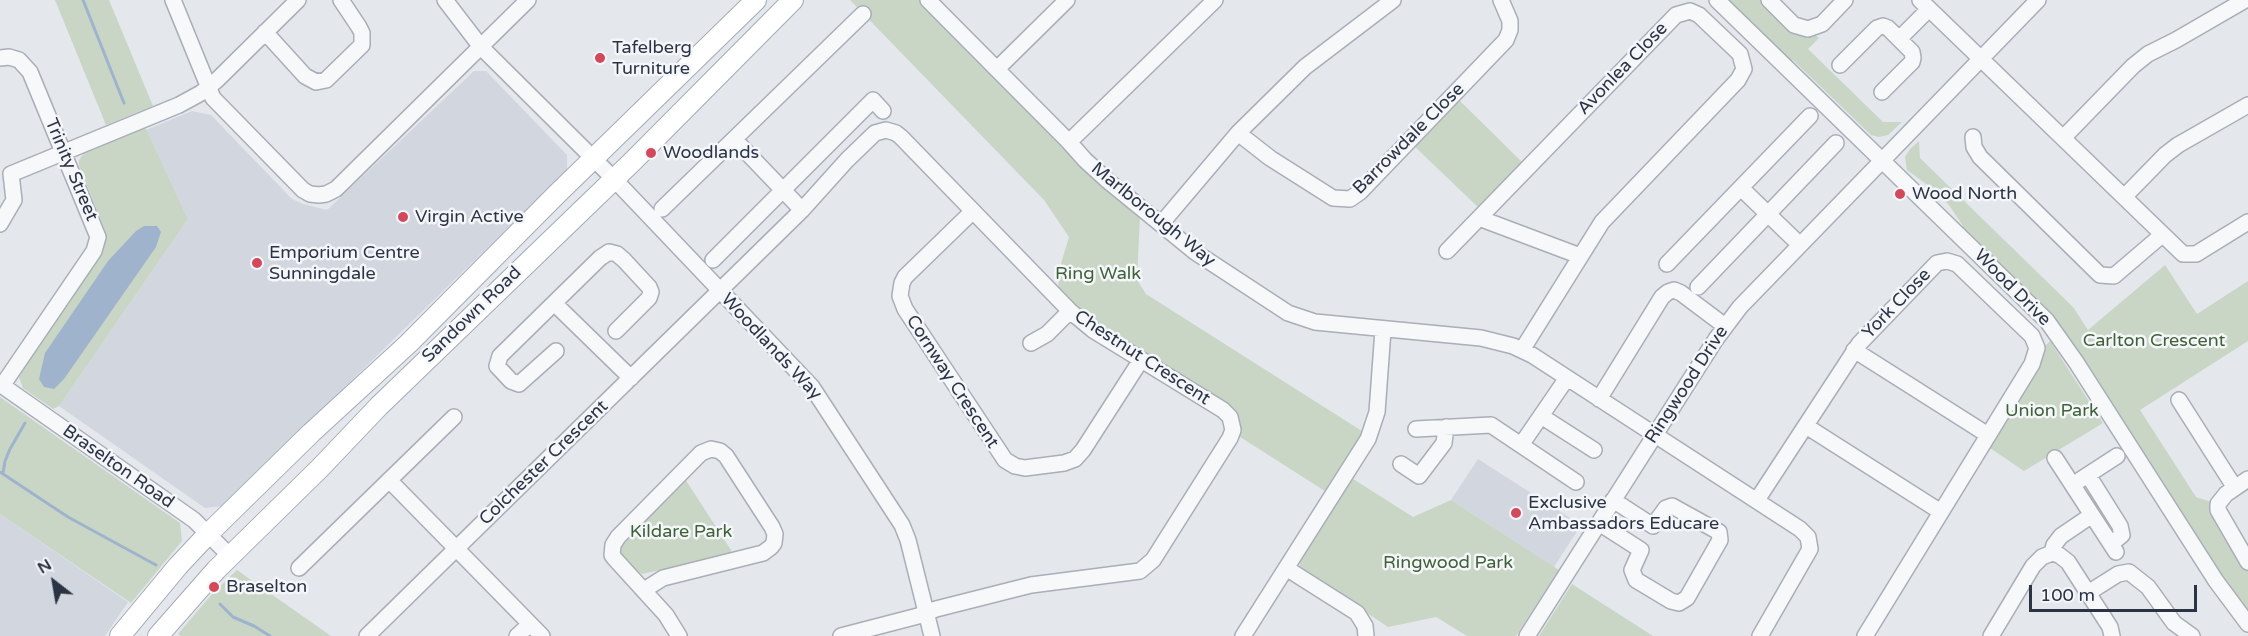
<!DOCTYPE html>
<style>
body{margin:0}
#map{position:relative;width:2248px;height:636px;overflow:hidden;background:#e4e7ec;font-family:"Varela Round",sans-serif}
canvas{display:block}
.north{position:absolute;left:24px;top:552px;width:60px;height:60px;-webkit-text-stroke:4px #f4f6f9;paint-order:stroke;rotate:329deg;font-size:16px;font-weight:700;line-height:24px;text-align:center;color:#2b3445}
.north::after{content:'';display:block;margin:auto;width:21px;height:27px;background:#2b3445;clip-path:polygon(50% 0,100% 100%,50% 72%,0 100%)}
.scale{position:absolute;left:2029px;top:585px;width:168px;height:27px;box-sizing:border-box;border:3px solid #2b3445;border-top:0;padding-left:8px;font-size:18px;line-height:21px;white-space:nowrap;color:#2b3445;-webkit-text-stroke:4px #f4f6f9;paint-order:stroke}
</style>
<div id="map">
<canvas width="2248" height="636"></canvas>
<div class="north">N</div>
<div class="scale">100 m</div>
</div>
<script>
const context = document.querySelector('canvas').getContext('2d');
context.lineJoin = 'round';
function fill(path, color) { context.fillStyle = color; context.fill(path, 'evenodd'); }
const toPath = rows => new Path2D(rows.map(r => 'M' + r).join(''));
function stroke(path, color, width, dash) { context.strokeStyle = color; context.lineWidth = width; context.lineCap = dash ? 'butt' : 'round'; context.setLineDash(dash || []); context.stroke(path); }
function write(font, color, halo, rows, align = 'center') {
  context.font = font + ' "Varela Round",sans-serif'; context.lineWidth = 5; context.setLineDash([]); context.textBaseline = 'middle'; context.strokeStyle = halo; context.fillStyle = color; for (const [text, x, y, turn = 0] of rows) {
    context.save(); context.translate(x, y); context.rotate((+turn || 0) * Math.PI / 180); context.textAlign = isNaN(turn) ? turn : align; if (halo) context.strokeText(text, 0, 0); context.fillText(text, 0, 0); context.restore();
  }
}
fill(toPath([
 [474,71,486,71,567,155,567,170,223,506,205,508,59,406,188,219,146,130,192,111,211,115,292,199,303,204,327,210],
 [1478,459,1581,525,1554,567,1451,500],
 [0,514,128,602,105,636,0,636]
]), '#d2d6de');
fill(toPath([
 [55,0,109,0,153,106,106,125],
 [850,0,921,0,1140,215,1137,280,1146,294,1365,433,1328,493,1237,435,1238,430,1086,318,1058,290,1060,267,1069,237,1044,200],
 [1727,0,1762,0,1814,34,1819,38,1808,49,1883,122,1902,122,1888,135,1879,137,1871,135,1793,60,1791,62],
 [1457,98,1524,164,1480,209,1412,144],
 [145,127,188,219,59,406,53,409,23,388,19,377,104,250,105,230,79,166,79,160,84,153],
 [1919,141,1920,158,2073,307,2088,330,2165,265,2197,314,2248,281,2248,341,2140,410,2196,497,2218,504,2248,564,2248,612,2223,578,2064,331,2044,307,1961,227,1963,226,1949,205,1929,186,1907,170,1905,157,1910,149],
 [2050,341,2103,423,2024,471,1987,446,2042,358,2044,347],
 [0,397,180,523,182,541,131,603,0,514],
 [1350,477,1413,517,1451,500,1559,570,1516,636,1467,636,1436,617,1388,627,1300,568,1299,560],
 [685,479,731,550,731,554,642,574,631,567,623,558,620,548],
 [237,570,331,636,181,636,178,634,212,594],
 [1572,584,1575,586,1653,636,1539,636]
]), '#c9d6c5');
fill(toPath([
 [144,226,157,226,161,232,156,247,64,379,54,389,44,387,39,379,45,353,108,261,136,231]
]), '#9fb4cc');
stroke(toPath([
 [83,0,124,103],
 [0,472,68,517,156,565],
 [3,473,5,461,10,449,25,423],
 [220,604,233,617,254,626,270,636]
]), '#9fb4cc', 3);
const minor = toPath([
 [173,0,213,98,303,190,310,194,319,195,326,194,336,189,528,0],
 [445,0,481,47,614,179,812,387,902,525,908,540,932,636],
 [928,0,1069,142,1085,160,1108,181,1195,252,1288,313,1315,322,1481,338,1513,346,1532,355,1800,529,1808,537,1810,549,1760,636],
 [1717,0,2047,321,2076,362,2216,581,2248,624],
 [1769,0,1794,25,1808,29,1822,24,1845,0],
 [1920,0,2183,254,2196,254,2248,222],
 [265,32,305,76,316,82,326,80,362,45,362,33,359,27,341,0],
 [1899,39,1929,9],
 [0,58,9,57,19,60,30,72,98,237,94,251,2,386],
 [1840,65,1877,28,1883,26,1888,28,1912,52,1913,58,1912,62,1882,92],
 [997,69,1067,0],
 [1238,133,1270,158,1333,198,1350,199,1360,192,1506,40,1510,30,1510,21,1501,0],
 [1973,137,1974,147,1980,157,2100,275,2114,276,2162,235],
 [2063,138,2133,66,2148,54,2176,40,2245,0],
 [734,139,802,210],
 [1069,142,1215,0],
 [1741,188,1800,245],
 [2124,197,2165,155,2178,145,2248,105],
 [662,209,863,14],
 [973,211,905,277,902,283,900,296,905,309,1005,460,1015,466,1025,468,1064,463,1075,459,1083,450,1141,360],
 [1479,218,1580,256],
 [0,224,14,200,11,174,179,105,201,93,217,80,298,0],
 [1161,224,1238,133,1305,67,1393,0],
 [1447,251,1676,15,1690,11,1699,15,1740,54,1744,69,1738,80,1602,222,1522,350],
 [713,260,873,100,883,111],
 [1667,264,1810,116],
 [1698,287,1836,143],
 [554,303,631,378],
 [1031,343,1047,334,1070,311],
 [1854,350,1988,435],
 [556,351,519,384,511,381,497,366,500,356,600,258,609,252,617,254,624,260,649,287,651,292,649,298,616,331],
 [0,384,194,520,230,556],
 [1599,399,1662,297,1668,292,1674,290,1681,293,1725,326],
 [2179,400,2235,488],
 [1541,416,1594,450],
 [1806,426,1941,512],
 [1416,429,1491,425,1576,482],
 [1521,445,1567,378],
 [2055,458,2116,552],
 [1401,464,1419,476,1444,443,1446,427],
 [2088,475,2120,526,2122,535,2111,544],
 [2248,479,2226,494,2218,504,2218,510,2248,562],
 [389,480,542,636],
 [2080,480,2117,456],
 [1757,500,1859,344,1937,263,1947,261,1957,264,2032,336,2037,348,2032,364,1865,636],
 [1599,523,1641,550,1632,570,1636,580,1671,601,1679,603,1687,598,1720,540,1719,532,1672,506,1666,508,1653,526,1613,500],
 [2052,553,2054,545,2061,536,2092,515],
 [299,568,454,417],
 [1286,568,1357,613,1365,626,1366,636],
 [644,590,663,578,763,553,771,547,774,543,775,534,772,527,726,456,720,451,711,449,701,453,618,537,613,545,612,555,615,559,666,615,679,636],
 [2088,593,2118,574,2129,572,2148,587,2174,623,2192,636],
 [367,636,802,210,847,160,875,133,886,130,896,133,901,137,1070,311,1093,330,1223,410,1230,417,1233,430,1230,438,1153,560,1140,571,1031,585,936,609,918,616,841,636],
 [517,636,530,624],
 [1243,636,1368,439,1377,412,1383,330],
 [1527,636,1716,339,1740,307,2038,0],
 [1991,636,2033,566,2042,557,2052,553,2059,555,2068,562,2110,627,2112,636]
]);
const major = toPath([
 [120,636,178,566,209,533,311,433,408,344,556,195,756,0],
 [158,636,216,570,320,468,379,406,632,162,793,0]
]);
stroke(minor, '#a9aeb7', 18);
stroke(major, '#a3abb8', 22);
stroke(minor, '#f7f8fa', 15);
stroke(major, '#fff', 20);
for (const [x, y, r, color] of [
 [600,58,6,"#d1495b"],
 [651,153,6,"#d1495b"],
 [1900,194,6,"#d1495b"],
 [403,217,6,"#d1495b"],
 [257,263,6,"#d1495b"],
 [1516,513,6,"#d1495b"],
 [214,587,6,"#d1495b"]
]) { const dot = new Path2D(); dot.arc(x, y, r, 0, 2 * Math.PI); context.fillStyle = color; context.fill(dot); stroke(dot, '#f4f6f9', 2); }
write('18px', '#2b3445', '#f4f6f9', [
 ["Tafelberg",612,48],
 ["Turniture",612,69],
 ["Woodlands",663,153],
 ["Wood North",1912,194],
 ["Virgin Active",415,217],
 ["Emporium Centre",269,253],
 ["Sunningdale",269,274],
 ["Exclusive",1528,503],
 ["Ambassadors Educare",1528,524],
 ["Braselton",226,587]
], 'left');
write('18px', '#2b3445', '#f4f6f9', [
 ["Avonlea Close",1623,69,-46],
 ["Barrowdale Close",1409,139,-45],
 ["Trinity Street",71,170,67],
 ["Marlborough Way",1153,215,39],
 ["Wood Drive",2012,288,45],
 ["York Close",1897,304,-46],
 ["Sandown Road",472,315,-44],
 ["Woodlands Way",771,347,47],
 ["Chestnut Crescent",1142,358,33],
 ["Cornway Crescent",952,382,57],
 ["Ringwood Drive",1687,385,-57],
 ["Colchester Crescent",544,463,-44],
 ["Braselton Road",118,467,35]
]);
write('18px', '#3f6138', '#f4f6f9', [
 ["Ring Walk",1098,274],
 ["Carlton Crescent",2154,341],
 ["Union Park",2052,411],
 ["Kildare Park",681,532],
 ["Ringwood Park",1448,563]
]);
</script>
